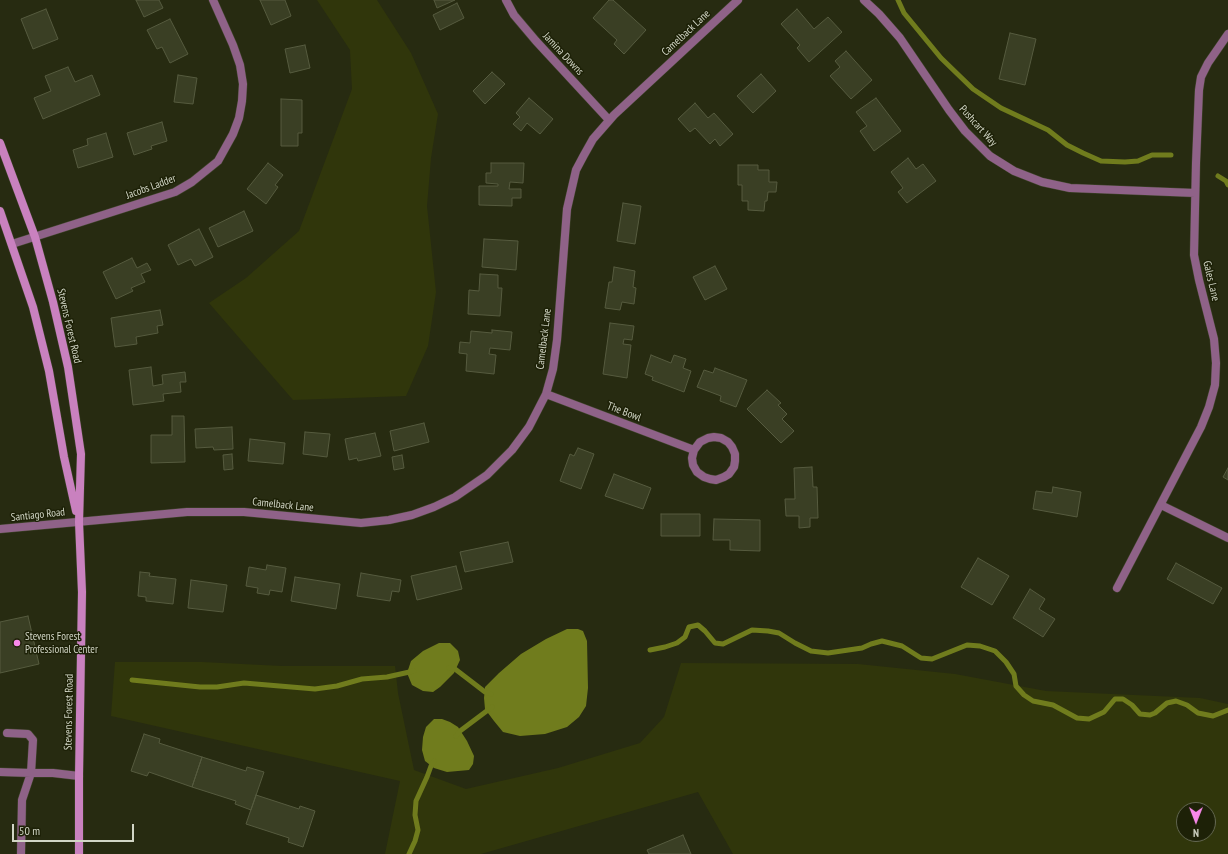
<!DOCTYPE html>
<style>
body{margin:0}
#map{position:relative;width:1228px;height:854px;overflow:hidden;background:#272b11;font-family:"PT Sans Narrow",sans-serif}
canvas{display:block}
.north{position:absolute;left:1176px;top:802px;width:40px;height:40px;box-sizing:border-box;background:#1d2107;border:1px solid #656953;border-radius:50%;rotate:180deg;font-size:11px;font-weight:700;line-height:16px;text-align:center;color:#d2d6c6}
.north::after{content:'';display:block;margin:auto;width:14px;height:18px;background:#f888ea;clip-path:polygon(50% 0,100% 100%,50% 72%,0 100%)}
.scale{position:absolute;left:12px;top:824px;width:122px;height:18px;box-sizing:border-box;border:2px solid #d2d6c6;border-top:0;padding-left:5px;font-size:12px;line-height:14px;white-space:nowrap;color:#d2d6c6;-webkit-text-stroke:3px #1d2107;paint-order:stroke}
</style>
<div id="map">
<canvas width="1228" height="854"></canvas>
<div class="north">N</div>
<div class="scale">50 m</div>
</div>
<script>
const context = document.querySelector('canvas').getContext('2d');
context.lineJoin = 'round';
function fill(path, color) { context.fillStyle = color; context.fill(path, 'evenodd'); }
const toPath = rows => new Path2D(rows.map(r => 'M' + r).join(''));
function stroke(path, color, width, dash) { context.strokeStyle = color; context.lineWidth = width; context.lineCap = dash ? 'butt' : 'round'; context.setLineDash(dash || []); context.stroke(path); }
function write(font, color, halo, rows, align = 'center') {
  context.font = font + ' "PT Sans Narrow",sans-serif'; context.lineWidth = 3; context.setLineDash([]); context.textBaseline = 'middle'; context.strokeStyle = halo; context.fillStyle = color; for (const [text, x, y, turn = 0] of rows) {
    context.save(); context.translate(x, y); context.rotate((+turn || 0) * Math.PI / 180); context.textAlign = isNaN(turn) ? turn : align; if (halo) context.strokeText(text, 0, 0); context.fillText(text, 0, 0); context.restore();
  }
}
fill(toPath([
 [317,0,377,0,411,53,438,114,431,158,427,206,436,292,428,346,406,396,293,400,209,303,246,278,299,231,352,89,350,50],
 [115,662,202,662,282,666,395,666,398,693,414,770,466,789,558,768,640,743,664,717,681,663,858,664,955,674,1046,691,1200,698,1228,704,1228,854,733,854,698,792,481,854,385,854,400,781,111,716],
 [1184,810,1208,810,1208,834,1184,834]
]), '#30360b');
fill(toPath([
 [567,629,578,629,583,631,587,641,588,688,586,706,579,717,567,727,545,734,520,736,503,732,494,721,485,709,484,698,485,687,499,673,521,654,546,639],
 [439,643,450,643,458,651,460,660,454,673,440,687,433,692,423,691,412,685,407,673,411,661,423,651],
 [434,719,442,719,450,722,458,727,467,741,474,756,473,764,469,770,447,772,434,768,425,761,422,750,423,737,426,727]
]), '#707c1d');
stroke(toPath([
 [898,0,904,13,941,58,973,89,1001,108,1048,130,1067,145,1083,153,1101,161,1125,162,1138,161,1152,155,1171,155],
 [1218,176,1226,181,1228,185],
 [650,650,665,647,677,643,685,637,689,627,698,625,705,631,715,643,723,644,752,630,768,631,779,633,795,643,811,651,828,653,862,648,871,644,882,641,902,646,921,658,932,659,967,645,980,646,995,651,1006,662,1014,674,1016,686,1024,695,1033,701,1053,705,1077,718,1089,719,1104,712,1115,699,1123,699,1132,705,1140,714,1150,715,1155,713,1167,703,1176,701,1187,705,1198,713,1213,716,1228,710],
 [449,668,455,669,485,692,491,694],
 [132,680,200,687,217,687,244,683,315,689,337,686,362,679,387,677,414,671],
 [456,736,460,731,492,707],
 [409,854,415,841,418,830,415,815,416,801,427,777,431,766,434,761]
]), '#707c1d', 5);
const building = toPath([
 [136,0,159,0,163,8,144,17,136,0],
 [260,0,285,0,291,16,271,25,260,0],
 [434,0,455,0,437,8,434,0],
 [609,0,613,0,646,30,624,54,614,44,617,40,593,18,609,0],
 [457,3,464,18,440,30,433,15,457,3],
 [46,9,58,39,33,49,21,19,46,9],
 [797,9,814,29,828,17,842,32,809,62,797,48,800,45,781,24,797,9],
 [170,19,188,54,170,63,162,47,157,49,147,30,170,19],
 [1010,33,1036,39,1025,85,999,79,1010,33],
 [305,45,310,68,290,73,285,49,305,45],
 [846,51,872,80,851,99,830,76,840,67,835,61,846,51],
 [68,67,75,82,92,75,100,95,43,119,34,98,51,91,45,76,68,67],
 [492,72,505,84,485,104,473,91,492,72],
 [761,74,776,91,753,113,737,96,761,74],
 [178,75,197,78,193,104,174,102,178,75],
 [529,98,553,119,540,134,527,123,521,131,513,124,520,117,516,113,529,98],
 [876,98,901,131,874,151,860,131,867,126,856,112,876,98],
 [281,99,302,100,302,133,298,133,298,146,281,146,281,99],
 [695,103,708,118,714,113,733,134,720,146,715,139,710,144,695,128,690,132,678,119,695,103],
 [162,122,167,141,151,146,152,149,134,155,127,133,162,122],
 [106,133,113,157,78,168,73,150,88,145,87,139,106,133],
 [908,158,916,169,923,164,936,181,907,203,898,192,903,188,891,172,908,158],
 [268,163,283,175,275,185,278,187,266,204,247,189,268,163],
 [491,163,524,163,523,183,510,182,509,189,521,189,521,198,512,198,512,206,479,205,479,186,498,186,498,184,486,183,486,173,491,173,491,163],
 [738,165,758,165,758,170,769,170,769,182,777,182,776,192,768,192,767,201,765,201,764,211,748,210,748,201,742,201,742,185,738,185,738,165],
 [623,203,641,206,635,244,617,241,623,203],
 [244,211,253,231,218,247,209,228,244,211],
 [199,229,213,257,195,266,191,259,178,265,168,245,199,229],
 [484,239,518,241,516,270,482,267,484,239],
 [132,258,137,268,147,263,151,270,141,274,145,282,131,288,133,291,116,299,103,272,132,258],
 [715,266,727,289,705,300,693,277,715,266],
 [614,267,635,271,633,287,636,288,634,304,622,302,620,310,605,308,609,282,612,282,614,267],
 [480,274,498,275,498,288,502,288,500,316,468,314,469,290,479,291,480,274],
 [160,310,163,325,157,326,158,333,136,337,137,344,115,347,111,318,160,310],
 [610,323,634,326,632,340,624,339,623,344,631,345,627,378,603,374,610,323],
 [492,330,512,332,510,350,490,348,489,354,496,355,494,374,466,371,467,354,459,353,460,342,470,343,471,331,492,333,492,330],
 [651,355,671,363,674,355,686,359,683,368,691,371,684,392,652,380,653,377,645,374,651,355],
 [151,367,153,386,163,384,162,375,185,372,186,382,180,382,181,392,163,394,164,401,133,405,129,370,151,367],
 [715,368,747,380,736,407,720,401,721,396,697,387,704,370,713,373,715,368],
 [767,390,781,403,778,405,787,414,782,419,794,431,781,443,747,409,767,390],
 [172,416,184,416,185,462,151,463,151,435,172,435,172,416],
 [424,423,429,442,394,451,390,431,424,423],
 [232,427,233,449,214,450,213,447,196,448,195,429,232,427],
 [305,432,330,434,327,457,303,454,305,432],
 [375,433,381,456,358,461,357,458,349,460,345,439,375,433],
 [250,439,285,443,283,464,248,461,250,439],
 [578,448,594,454,581,489,560,481,570,454,574,456,578,448],
 [232,454,233,469,224,470,223,455,232,454],
 [402,455,404,468,394,470,392,457,402,455],
 [812,467,813,487,817,487,818,518,810,518,810,527,799,528,799,516,786,516,785,499,795,499,794,468,812,467],
 [1228,468,1228,480,1223,477,1228,468],
 [614,474,651,488,643,509,605,496,614,474],
 [1053,487,1081,492,1077,517,1033,509,1036,491,1052,493,1053,487],
 [661,514,700,514,700,536,661,536,661,514],
 [714,519,760,520,760,551,730,550,730,540,713,540,714,519],
 [508,542,513,562,465,572,460,552,508,542],
 [978,558,1009,576,992,605,961,587,978,558],
 [1176,563,1222,588,1213,604,1167,579,1176,563],
 [267,565,286,568,282,592,270,590,269,595,257,593,258,588,246,586,249,567,266,570,267,565],
 [456,566,462,589,417,600,411,576,456,566],
 [140,572,150,573,149,576,176,579,173,604,146,601,146,597,138,596,140,572],
 [361,573,401,580,399,592,392,591,390,601,357,596,361,573],
 [295,577,340,584,336,609,291,601,295,577],
 [191,580,227,585,223,612,188,608,191,580],
 [1030,589,1045,599,1039,609,1055,619,1043,637,1013,618,1030,589],
 [28,616,39,664,0,673,0,622,28,616],
 [144,734,160,739,159,743,202,757,192,787,149,772,147,776,131,771,144,734],
 [202,757,246,771,247,767,264,772,251,810,235,804,236,801,192,787,202,757],
 [256,795,299,809,300,806,315,811,303,847,288,842,289,838,246,824,256,795],
 [683,835,691,854,649,854,647,850,683,835]
]);
fill(building, '#3a3f24');
stroke(building, '#565b3f', 1);
const lane = toPath([
 [0,772,31,773,33,740,28,734,7,733],
 [21,854,22,800,31,773,53,773,79,776]
]);
const street = toPath([
 [506,0,514,15,536,41,609,120],
 [864,0,879,14,900,38,949,110,965,131,990,156,1014,171,1042,182,1070,188,1195,193],
 [12,244,175,192,192,182,218,161,233,134,239,118,242,101,243,84,240,65,233,45,213,0],
 [546,394,694,450,700,442,708,438,714,437,721,438,728,442,732,447,735,454,735,461,734,467,729,474,724,477,716,480,710,479,704,477,697,472,693,465,692,458,694,450],
 [1161,505,1228,538],
 [0,529,187,512,244,512,361,523,389,520,412,515,434,507,455,497,487,475,512,450,529,427,546,394,553,369,557,340,567,209,576,170,584,155,593,139,614,115,738,0],
 [1117,588,1201,427,1209,407,1215,385,1216,363,1214,339,1199,280,1194,255,1196,163,1199,90,1201,77,1208,63,1228,34]
]);
const secondary = toPath([
 [0,143,35,237,53,302,68,367,81,454,79,522,82,592,79,776,79,854],
 [0,211,33,307,49,371,64,457,76,511]
]);
stroke(lane, '#42462e', 9);
stroke(street, '#42462e', 9);
stroke(secondary, '#42462e', 9);
stroke(lane, '#8f6288', 8);
stroke(street, '#8f6288', 8);
stroke(secondary, '#c981bf', 8);
for (const [x, y, r, color] of [
 [17,643,4,"#f888ea"]
]) { const dot = new Path2D(); dot.arc(x, y, r, 0, 2 * Math.PI); context.fillStyle = color; context.fill(dot); stroke(dot, '#1d2107', 1.5); }
write('11px', '#d2d6c6', '#1d2107', [
 ["Camelback Lane",686,33,-43],
 ["Jamina Downs",563,54,47],
 ["Pushcart Way",978,126,48],
 ["Jacobs Ladder",151,187,-20],
 ["Gales Lane",1211,281,77],
 ["Stevens Forest Road",69,326,77],
 ["Camelback Lane",544,339,-83],
 ["The Bowl",624,412,21],
 ["Camelback Lane",283,505,6],
 ["Santiago Road",38,515,-6],
 ["Stevens Forest Road",69,712,-89]
]);
write('11px', '#d2d6c6', '#1d2107', [
 ["Stevens Forest",25,637],
 ["Professional Center",25,650]
], 'left');
</script>
